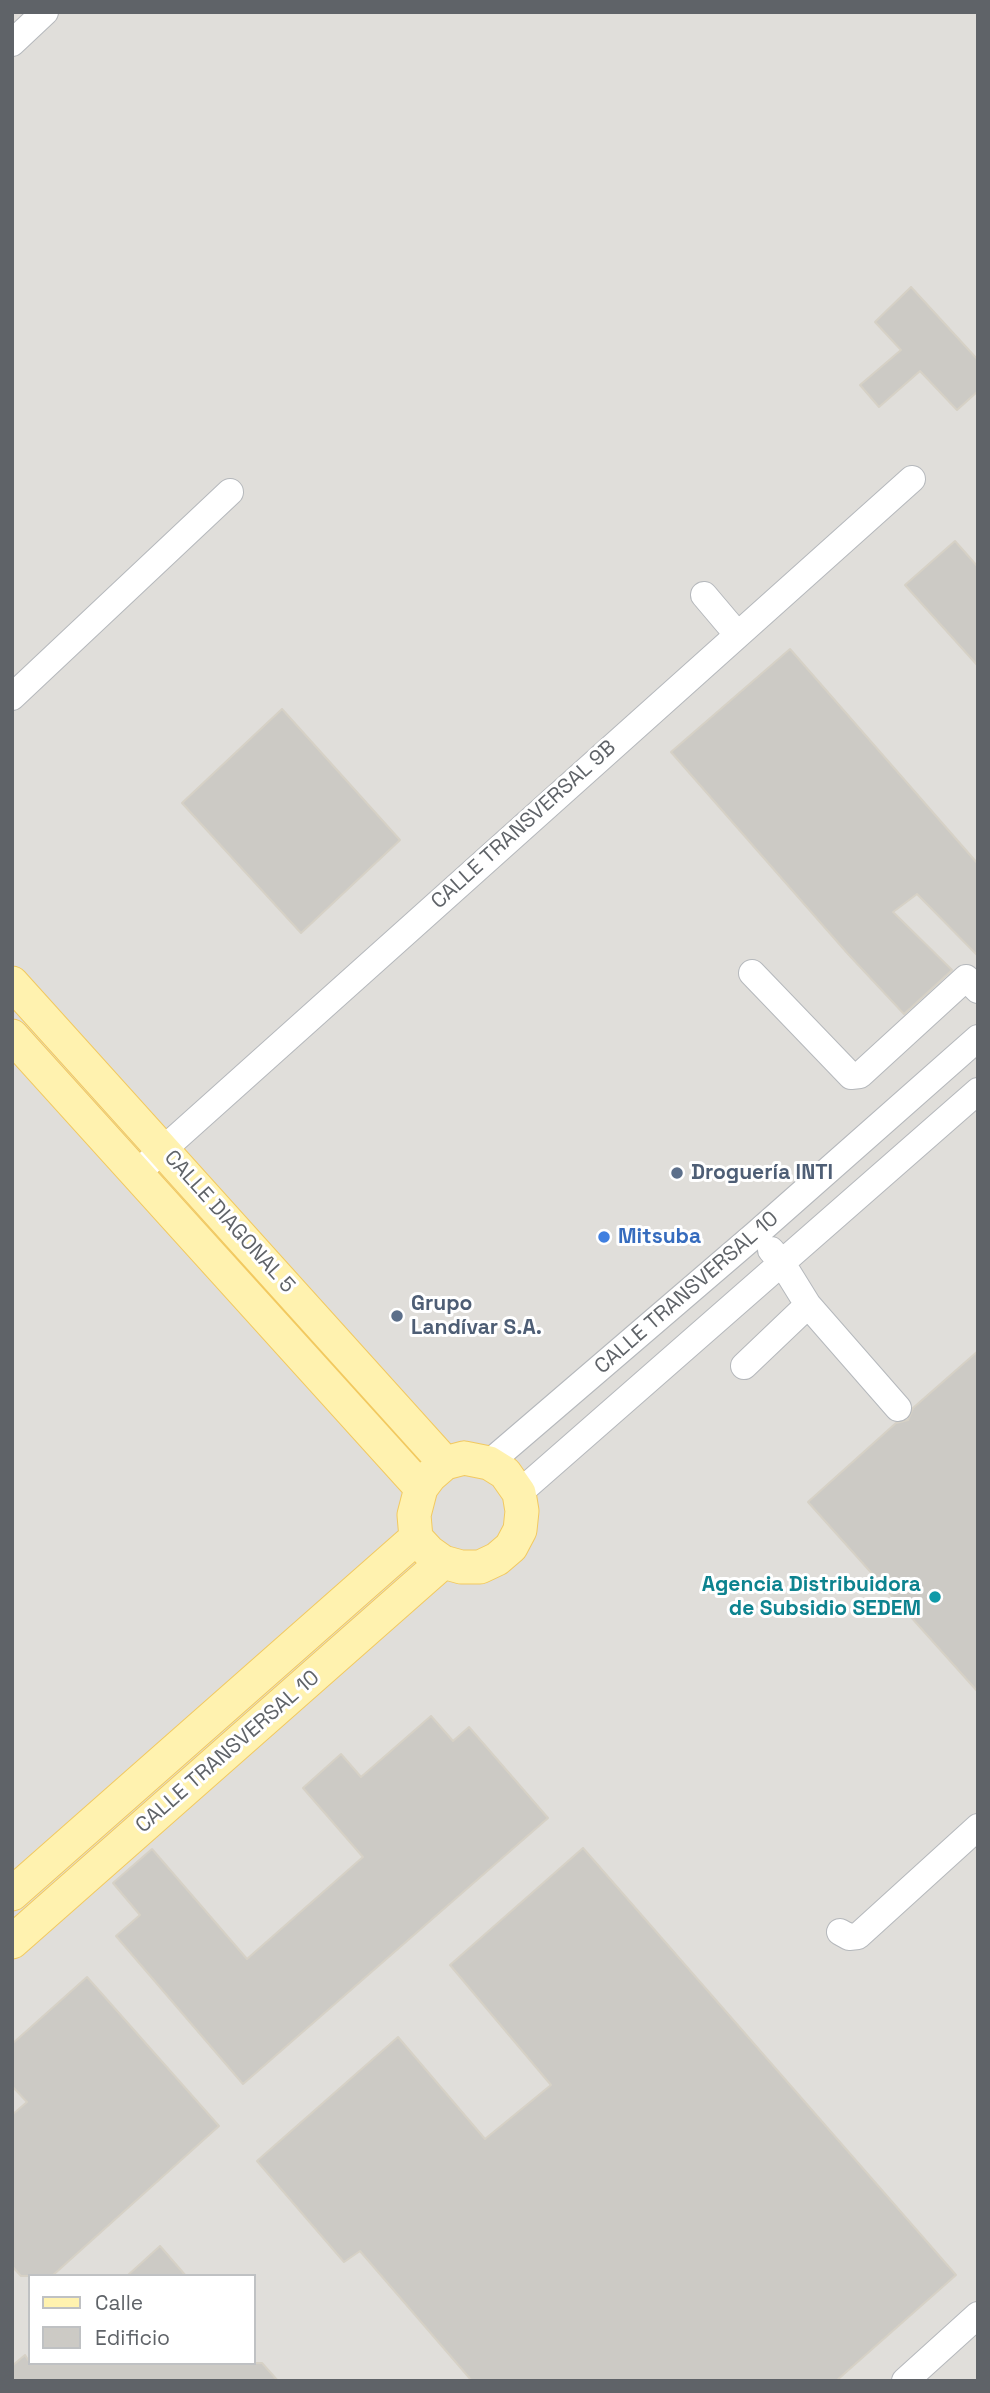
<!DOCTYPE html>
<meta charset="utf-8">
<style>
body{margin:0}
#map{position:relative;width:990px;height:2393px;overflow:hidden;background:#f1efe8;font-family:"Space Grotesk",sans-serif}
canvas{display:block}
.frame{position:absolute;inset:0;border:14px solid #5f6368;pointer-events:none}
.legend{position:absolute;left:28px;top:2274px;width:228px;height:91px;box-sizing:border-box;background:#fff;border:2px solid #bfc1c3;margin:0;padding:9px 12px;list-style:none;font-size:21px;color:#5f6368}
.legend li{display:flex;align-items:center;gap:14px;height:35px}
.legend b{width:35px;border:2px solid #bfc1c3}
</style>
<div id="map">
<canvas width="990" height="2393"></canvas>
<div class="frame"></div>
<ul class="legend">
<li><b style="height:9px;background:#fff2af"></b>Calle</li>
<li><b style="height:19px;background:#cccac5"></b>Edificio</li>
</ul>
</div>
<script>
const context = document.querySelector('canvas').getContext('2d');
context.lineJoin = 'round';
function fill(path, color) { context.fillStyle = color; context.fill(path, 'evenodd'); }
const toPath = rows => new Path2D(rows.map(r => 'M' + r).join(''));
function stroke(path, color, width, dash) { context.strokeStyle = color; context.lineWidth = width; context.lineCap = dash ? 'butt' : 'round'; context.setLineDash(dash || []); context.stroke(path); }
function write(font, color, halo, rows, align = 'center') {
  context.font = font + ' "Space Grotesk",sans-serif'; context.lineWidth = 6; context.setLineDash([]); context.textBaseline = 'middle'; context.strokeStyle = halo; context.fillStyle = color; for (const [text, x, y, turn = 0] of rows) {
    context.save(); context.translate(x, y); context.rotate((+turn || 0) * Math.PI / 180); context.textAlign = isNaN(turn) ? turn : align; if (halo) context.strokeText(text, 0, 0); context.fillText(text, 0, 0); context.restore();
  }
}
fill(toPath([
 [12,12,978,12,978,2381,12,2381],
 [30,2276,254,2276,254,2363,30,2363]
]), '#e0deda');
const building = toPath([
 [911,287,978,360,978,391,957,410,920,371,879,407,860,385,901,350,875,322,911,287],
 [955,541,978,567,978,666,905,585,955,541],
 [790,649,978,864,978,956,917,894,893,912,952,970,904,1014,848,954,671,752,790,649],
 [282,709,400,840,301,933,182,803,282,709],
 [978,1351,978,1692,808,1502,896,1423,908,1420,913,1408,978,1351],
 [431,1716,453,1741,469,1727,548,1818,243,2084,116,1936,140,1915,113,1883,152,1849,247,1959,363,1857,303,1788,341,1754,361,1777,431,1716],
 [583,1848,956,2275,836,2381,472,2381,360,2251,344,2262,257,2161,398,2037,485,2139,551,2085,450,1965,583,1848],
 [87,1977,219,2126,52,2276,21,2276,12,2266,12,2115,27,2102,12,2086,12,2044,87,1977],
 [160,2246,186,2276,127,2276,160,2246],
 [25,2355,30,2363,262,2363,278,2381,12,2381,12,2366,25,2355]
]);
fill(building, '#cccac5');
stroke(building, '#d6d1c6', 2);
const minor = toPath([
 [12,43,45,12],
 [704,595,737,634],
 [12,697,230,492],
 [752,973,851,1076,860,1075,966,978,978,990],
 [137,1173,912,479],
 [771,1250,782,1263,808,1305,898,1408],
 [744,1366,808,1305],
 [489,1463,756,1234,978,1038],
 [519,1493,978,1091],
 [840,1932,849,1937,858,1936,978,1827],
 [905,2381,978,2315]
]);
const major = toPath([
 [12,983,445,1463],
 [12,1036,421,1488],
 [464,1458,489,1463,505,1473,519,1493,522,1511,520,1530,511,1547,497,1559,480,1567,461,1567,443,1562,429,1552,416,1538,414,1515,421,1488,430,1476,445,1463,464,1458],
 [12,1894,416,1538],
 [12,1942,443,1562]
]);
stroke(minor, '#b5b8bc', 28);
stroke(major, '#f2c960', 35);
stroke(minor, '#fff', 26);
stroke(major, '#fff2af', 33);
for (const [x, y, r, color] of [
 [677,1173,7,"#5c6f8a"],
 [604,1237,7,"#3f7fe0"],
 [397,1316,7,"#5c6f8a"],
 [935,1597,7,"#0f9aa8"]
]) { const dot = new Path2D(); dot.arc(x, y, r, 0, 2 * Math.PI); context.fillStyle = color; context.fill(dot); stroke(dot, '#fff', 2.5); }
write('21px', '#5f6368', '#fff', [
 ["CALLE TRANSVERSAL 9B",524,825,-42],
 ["CALLE DIAGONAL 5",229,1222,48],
 ["CALLE TRANSVERSAL 10",687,1293,-41],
 ["CALLE TRANSVERSAL 10",228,1752,-41]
]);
write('bold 21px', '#4e5e75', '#fff', [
 ["Droguería INTI",691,1173],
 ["Grupo",411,1304],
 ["Landívar S.A.",411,1328]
], 'left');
write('bold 21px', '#366cbe', '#fff', [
 ["Mitsuba",618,1237]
], 'left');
write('bold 21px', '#0d838f', '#fff', [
 ["Agencia Distribuidora",921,1585],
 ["de Subsidio SEDEM",921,1609]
], 'right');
</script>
